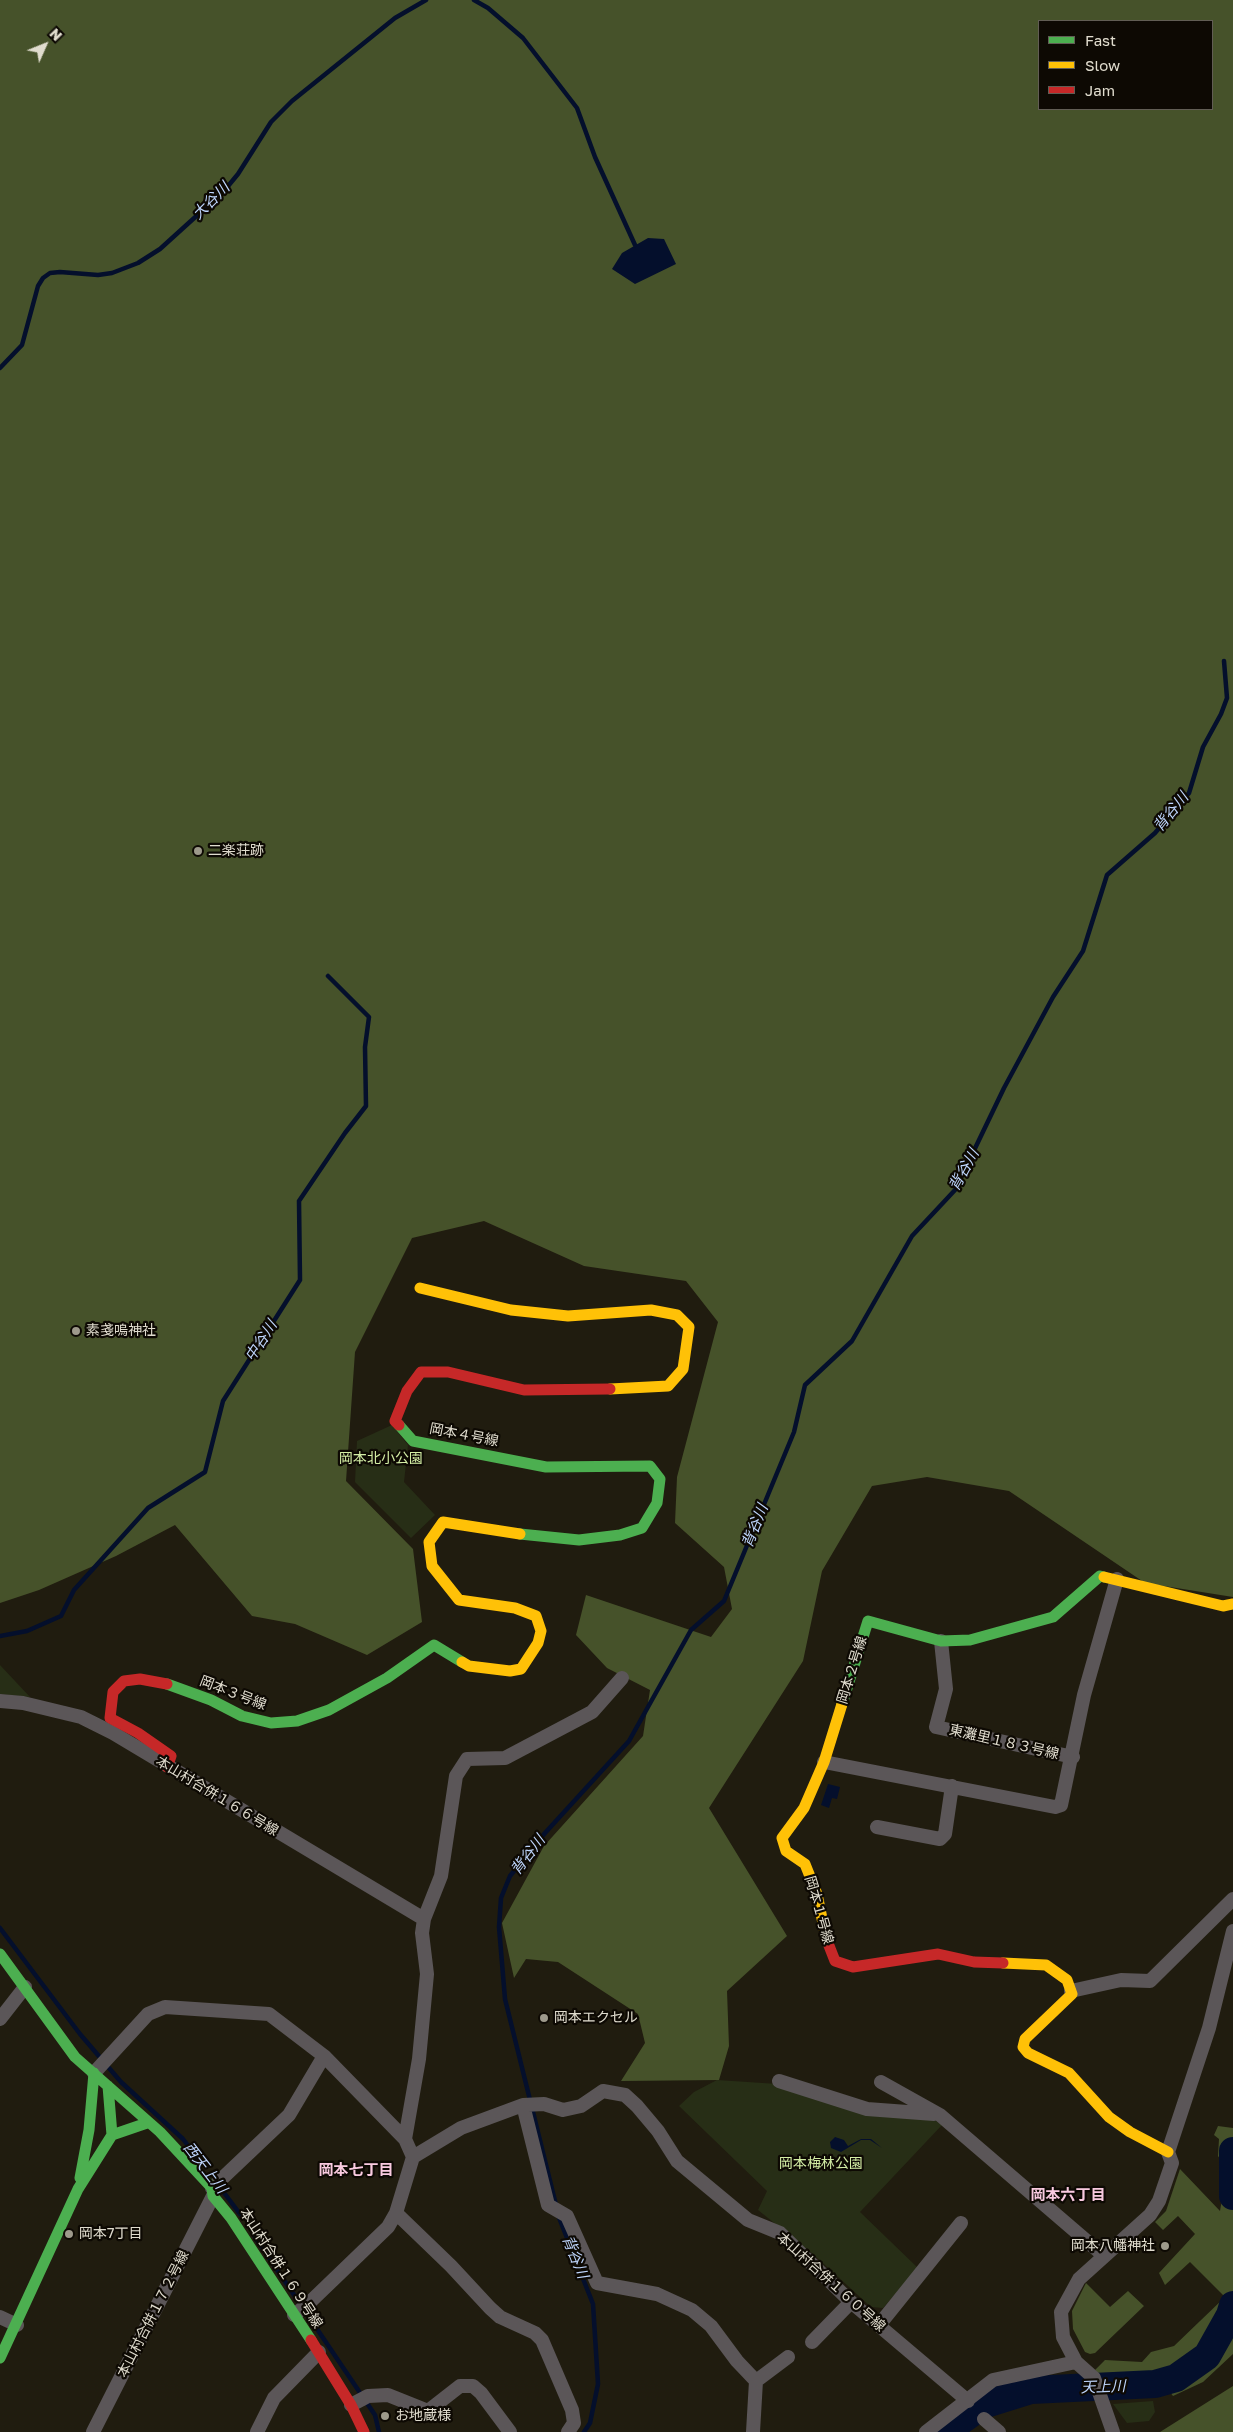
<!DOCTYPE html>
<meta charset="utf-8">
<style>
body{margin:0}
#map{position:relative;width:1233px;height:2432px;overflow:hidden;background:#201c0f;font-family:"Golos Text",sans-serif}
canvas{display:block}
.legend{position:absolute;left:1038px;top:20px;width:175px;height:90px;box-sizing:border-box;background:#0d0903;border:1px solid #615d54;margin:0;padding:6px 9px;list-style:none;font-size:15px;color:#e0dcce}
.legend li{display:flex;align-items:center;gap:10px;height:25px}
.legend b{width:25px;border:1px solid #615d54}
.north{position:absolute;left:20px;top:20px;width:50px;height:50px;-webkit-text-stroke:4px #0d0903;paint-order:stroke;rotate:46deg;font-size:14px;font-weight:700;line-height:20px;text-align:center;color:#e0dcce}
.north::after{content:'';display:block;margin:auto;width:18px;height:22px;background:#e0dcce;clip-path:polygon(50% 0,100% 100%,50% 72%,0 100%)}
</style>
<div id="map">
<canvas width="1233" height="2432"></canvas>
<ul class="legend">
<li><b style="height:6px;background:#4caf50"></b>Fast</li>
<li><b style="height:6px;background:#ffc107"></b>Slow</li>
<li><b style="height:6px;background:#c62828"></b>Jam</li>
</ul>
<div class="north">N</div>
</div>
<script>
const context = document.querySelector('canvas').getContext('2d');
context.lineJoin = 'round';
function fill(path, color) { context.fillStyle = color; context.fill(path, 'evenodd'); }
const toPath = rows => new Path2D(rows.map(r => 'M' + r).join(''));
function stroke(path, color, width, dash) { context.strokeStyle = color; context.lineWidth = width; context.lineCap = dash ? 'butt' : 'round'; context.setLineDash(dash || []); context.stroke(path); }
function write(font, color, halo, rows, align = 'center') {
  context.font = font + ' "Golos Text","Noto Sans JP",sans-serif'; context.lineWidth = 4.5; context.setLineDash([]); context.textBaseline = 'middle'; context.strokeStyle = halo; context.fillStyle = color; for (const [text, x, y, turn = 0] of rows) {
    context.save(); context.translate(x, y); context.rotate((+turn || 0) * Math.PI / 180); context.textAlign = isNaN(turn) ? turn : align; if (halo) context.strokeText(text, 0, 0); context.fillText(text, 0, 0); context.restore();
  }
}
fill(toPath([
 [392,1425,408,1445,404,1482,435,1515,411,1538,355,1482,357,1441],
 [0,1665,30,1697,0,1694],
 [717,2080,778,2084,931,2118,942,2125,860,2212,918,2268,883,2308,871,2307,813,2254,758,2210,767,2191,679,2106,694,2092],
 [1153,2401,1155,2412,1149,2421,1127,2423,1113,2404]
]), '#272e16');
fill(toPath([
 [0,0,1233,0,1233,1597,1145,1583,1009,1491,927,1477,872,1486,822,1571,803,1661,709,1808,787,1936,727,1991,729,2046,719,2080,621,2081,645,2043,638,2014,558,1962,526,1959,514,1978,502,1923,544,1846,643,1736,650,1690,607,1668,576,1635,586,1595,711,1637,732,1609,724,1567,675,1523,677,1477,718,1322,686,1281,584,1266,484,1221,412,1238,355,1352,346,1481,413,1549,422,1622,367,1655,295,1624,252,1616,175,1525,116,1556,39,1590,0,1603],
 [1039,21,1212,21,1212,109,1039,109],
 [1218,2126,1233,2128,1233,2354,1203,2382,1173,2396,1170,2392,1206,2367,1226,2346,1226,2333,1212,2337,1181,2362,1143,2378,1108,2382,1095,2370,1105,2360,1142,2362,1151,2352,1174,2346,1225,2297,1190,2262,1165,2285,1159,2273,1195,2234,1178,2216,1163,2230,1155,2222,1166,2211,1180,2169,1220,2211,1227,2169,1218,2156,1219,2139,1214,2135],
 [1086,2283,1110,2307,1128,2291,1144,2306,1095,2353,1090,2354,1085,2352,1073,2329,1072,2311],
 [1233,2386,1233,2432,1160,2432]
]), '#46522a');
fill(toPath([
 [648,238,664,239,676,264,635,284,612,269,622,253],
 [828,1784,840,1787,837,1799,832,1798,829,1808,821,1805],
 [835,2137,844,2140,848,2146,861,2139,871,2139,882,2148,870,2140,861,2140,841,2152,831,2148,830,2142]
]), '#040f2c');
stroke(toPath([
 [474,0,488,8,523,38,577,108,595,157,635,245],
 [0,368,22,345,38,286,43,278,50,273,60,272,98,275,112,273,138,263,160,249,224,191,238,174,271,122,292,101,395,18,426,0],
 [0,1636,27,1631,61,1616,74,1590,148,1508,205,1472,223,1401,300,1280,299,1201,345,1133,366,1106,365,1047,369,1017,328,976],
 [0,1928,80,2034,121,2082,183,2139,199,2160],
 [219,2186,240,2214],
 [556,2205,505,1999,499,1927,501,1898,510,1876,545,1833,629,1741,691,1630,724,1601,794,1432,805,1385,852,1341,912,1236,955,1190,1004,1088,1053,997,1083,951,1107,875,1155,833,1189,793,1203,747,1221,714,1227,698,1224,661],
 [558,2215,593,2304,598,2384,590,2423,584,2432],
 [255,2237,375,2415,379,2432]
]), '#040f2c', 4.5);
stroke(toPath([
 [1233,2151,1233,2196],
 [945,2432,983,2405,1031,2390,1155,2384,1176,2378,1207,2356,1230,2315,1233,2305]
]), '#040f2c', 28);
stroke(toPath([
 [941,1641,946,1689,936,1727,1073,1757],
 [0,1701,23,1703,81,1717,113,1733,424,1919],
 [824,1762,1055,1807,1061,1805,1084,1695,1117,1579],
 [877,1827,940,1839,945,1834,952,1786],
 [1071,1991,1121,1980,1150,1981,1233,1899],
 [0,2019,25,1987],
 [94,2073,148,2014,165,2007,269,2014,324,2056,405,2139],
 [779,2081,867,2109,934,2114],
 [881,2082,940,2115,1103,2255],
 [523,2105,548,2205,567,2216,597,2283,657,2294,692,2310,711,2326,737,2361,756,2381],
 [413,2157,461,2128,523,2105,544,2104,563,2110,581,2106,603,2091,625,2095,637,2106,658,2131,677,2161,748,2220,780,2233,851,2302,968,2401],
 [212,2188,289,2115,324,2056],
 [396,2213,451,2266,490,2308,500,2317,535,2333,542,2340,572,2410,574,2423,568,2432],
 [294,2315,308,2304,388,2227,396,2213,413,2157,405,2139,419,2059,427,1974,422,1933,424,1919,441,1876,456,1776,467,1759,505,1758,592,1712,622,1678],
 [0,2317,17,2325],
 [879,2325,961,2223],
 [812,2342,851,2302],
 [756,2381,788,2357],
 [351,2405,368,2396,388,2395,428,2411,460,2386,473,2386,481,2393,510,2432],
 [984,2419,999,2432],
 [93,2432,213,2196],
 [257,2432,274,2398,319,2352],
 [753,2432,756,2381],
 [926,2432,993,2380,1076,2362],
 [1113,2432,1094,2378,1076,2362,1063,2337,1061,2312,1079,2279,1150,2215,1159,2201,1172,2163,1168,2152,1209,2028,1233,1931]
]), '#5b5658', 14);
stroke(toPath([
 [399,1425,413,1441,546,1467,650,1466,660,1479,657,1503,642,1528,620,1535,579,1540,520,1534],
 [167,1684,211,1700,242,1716,271,1723,297,1721,329,1710,387,1678,434,1645,462,1662],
 [842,1704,868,1621,941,1641,970,1640,1053,1617,1100,1576,1104,1577],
 [0,1954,75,2057,160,2132,212,2188,213,2196,231,2218,311,2340],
 [108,2086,112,2135],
 [80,2178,89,2130,94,2073],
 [0,2358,78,2189,112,2135,147,2123]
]), '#4caf50', 11);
stroke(toPath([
 [420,1288,511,1310,568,1316,651,1310,677,1315,689,1327,683,1369,668,1386,610,1389],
 [1104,1577,1223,1606,1233,1604],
 [462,1662,469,1666,510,1671,521,1669,538,1643,541,1631,536,1616,515,1608,459,1600,432,1566,429,1542,443,1522,520,1534],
 [826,1938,817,1894,805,1864,786,1851,782,1838,804,1808,824,1762,842,1704],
 [1003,1963,1046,1965,1067,1980,1072,1994,1025,2039,1023,2047,1028,2053,1069,2073,1109,2117,1130,2132,1168,2152]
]), '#ffc107', 11);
stroke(toPath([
 [399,1425,395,1421,407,1391,421,1372,448,1372,524,1390,610,1389],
 [167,1684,140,1679,124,1681,113,1692,110,1718,138,1733,171,1756,167,1767],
 [826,1938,835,1961,853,1967,938,1954,974,1962,1003,1963],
 [311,2340,351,2405,364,2432]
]), '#c62828', 11);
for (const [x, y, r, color] of [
 [198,851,5,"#9d998b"],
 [76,1331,5,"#9d998b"],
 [544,2018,5,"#9d998b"],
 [69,2234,5,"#9d998b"],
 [1165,2246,5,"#9d998b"],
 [385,2416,5,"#9d998b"]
]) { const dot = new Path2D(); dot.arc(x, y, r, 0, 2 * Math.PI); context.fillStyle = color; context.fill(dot); stroke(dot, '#0d0903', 2); }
write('14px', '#e0dcce', '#0d0903', [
 ["二楽荘跡",208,851],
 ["素戔嗚神社",86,1331],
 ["岡本エクセル",554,2018],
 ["岡本7丁目",79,2234],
 ["岡本八幡神社",1155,2246,"right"],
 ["お地蔵様",395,2416]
], 'left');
write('14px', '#e0dcce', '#0d0903', [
 ["岡本４号線",464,1435,11],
 ["岡本２号線",852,1670,-73],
 ["岡本３号線",233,1693,21],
 ["東灘里１８３号線",1004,1742,13],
 ["本山村合併１６６号線",217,1796,31],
 ["岡本１号線",819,1910,74],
 ["本山村合併１６９号線",281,2268,57],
 ["本山村合併１６０号線",831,2282,42],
 ["本山村合併１７２号線",153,2314,-63]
]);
write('14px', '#d4eea5', '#0d0903', [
 ["岡本北小公園",381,1459],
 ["岡本梅林公園",821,2164]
]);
write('italic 15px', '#bed5fc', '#0d0903', [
 ["大谷川",211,201,-45],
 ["背谷川",1171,812,-51],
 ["背谷川",964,1170,-61],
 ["中谷川",261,1341,-57],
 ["背谷川",755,1526,-68],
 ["背谷川",528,1855,-52],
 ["西天上川",205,2168,52],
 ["背谷川",575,2257,68],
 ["天上川",1103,2387,-2]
]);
write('bold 15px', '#f9cae0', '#0d0903', [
 ["岡本七丁目",356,2170],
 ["岡本六丁目",1068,2195]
]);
</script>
